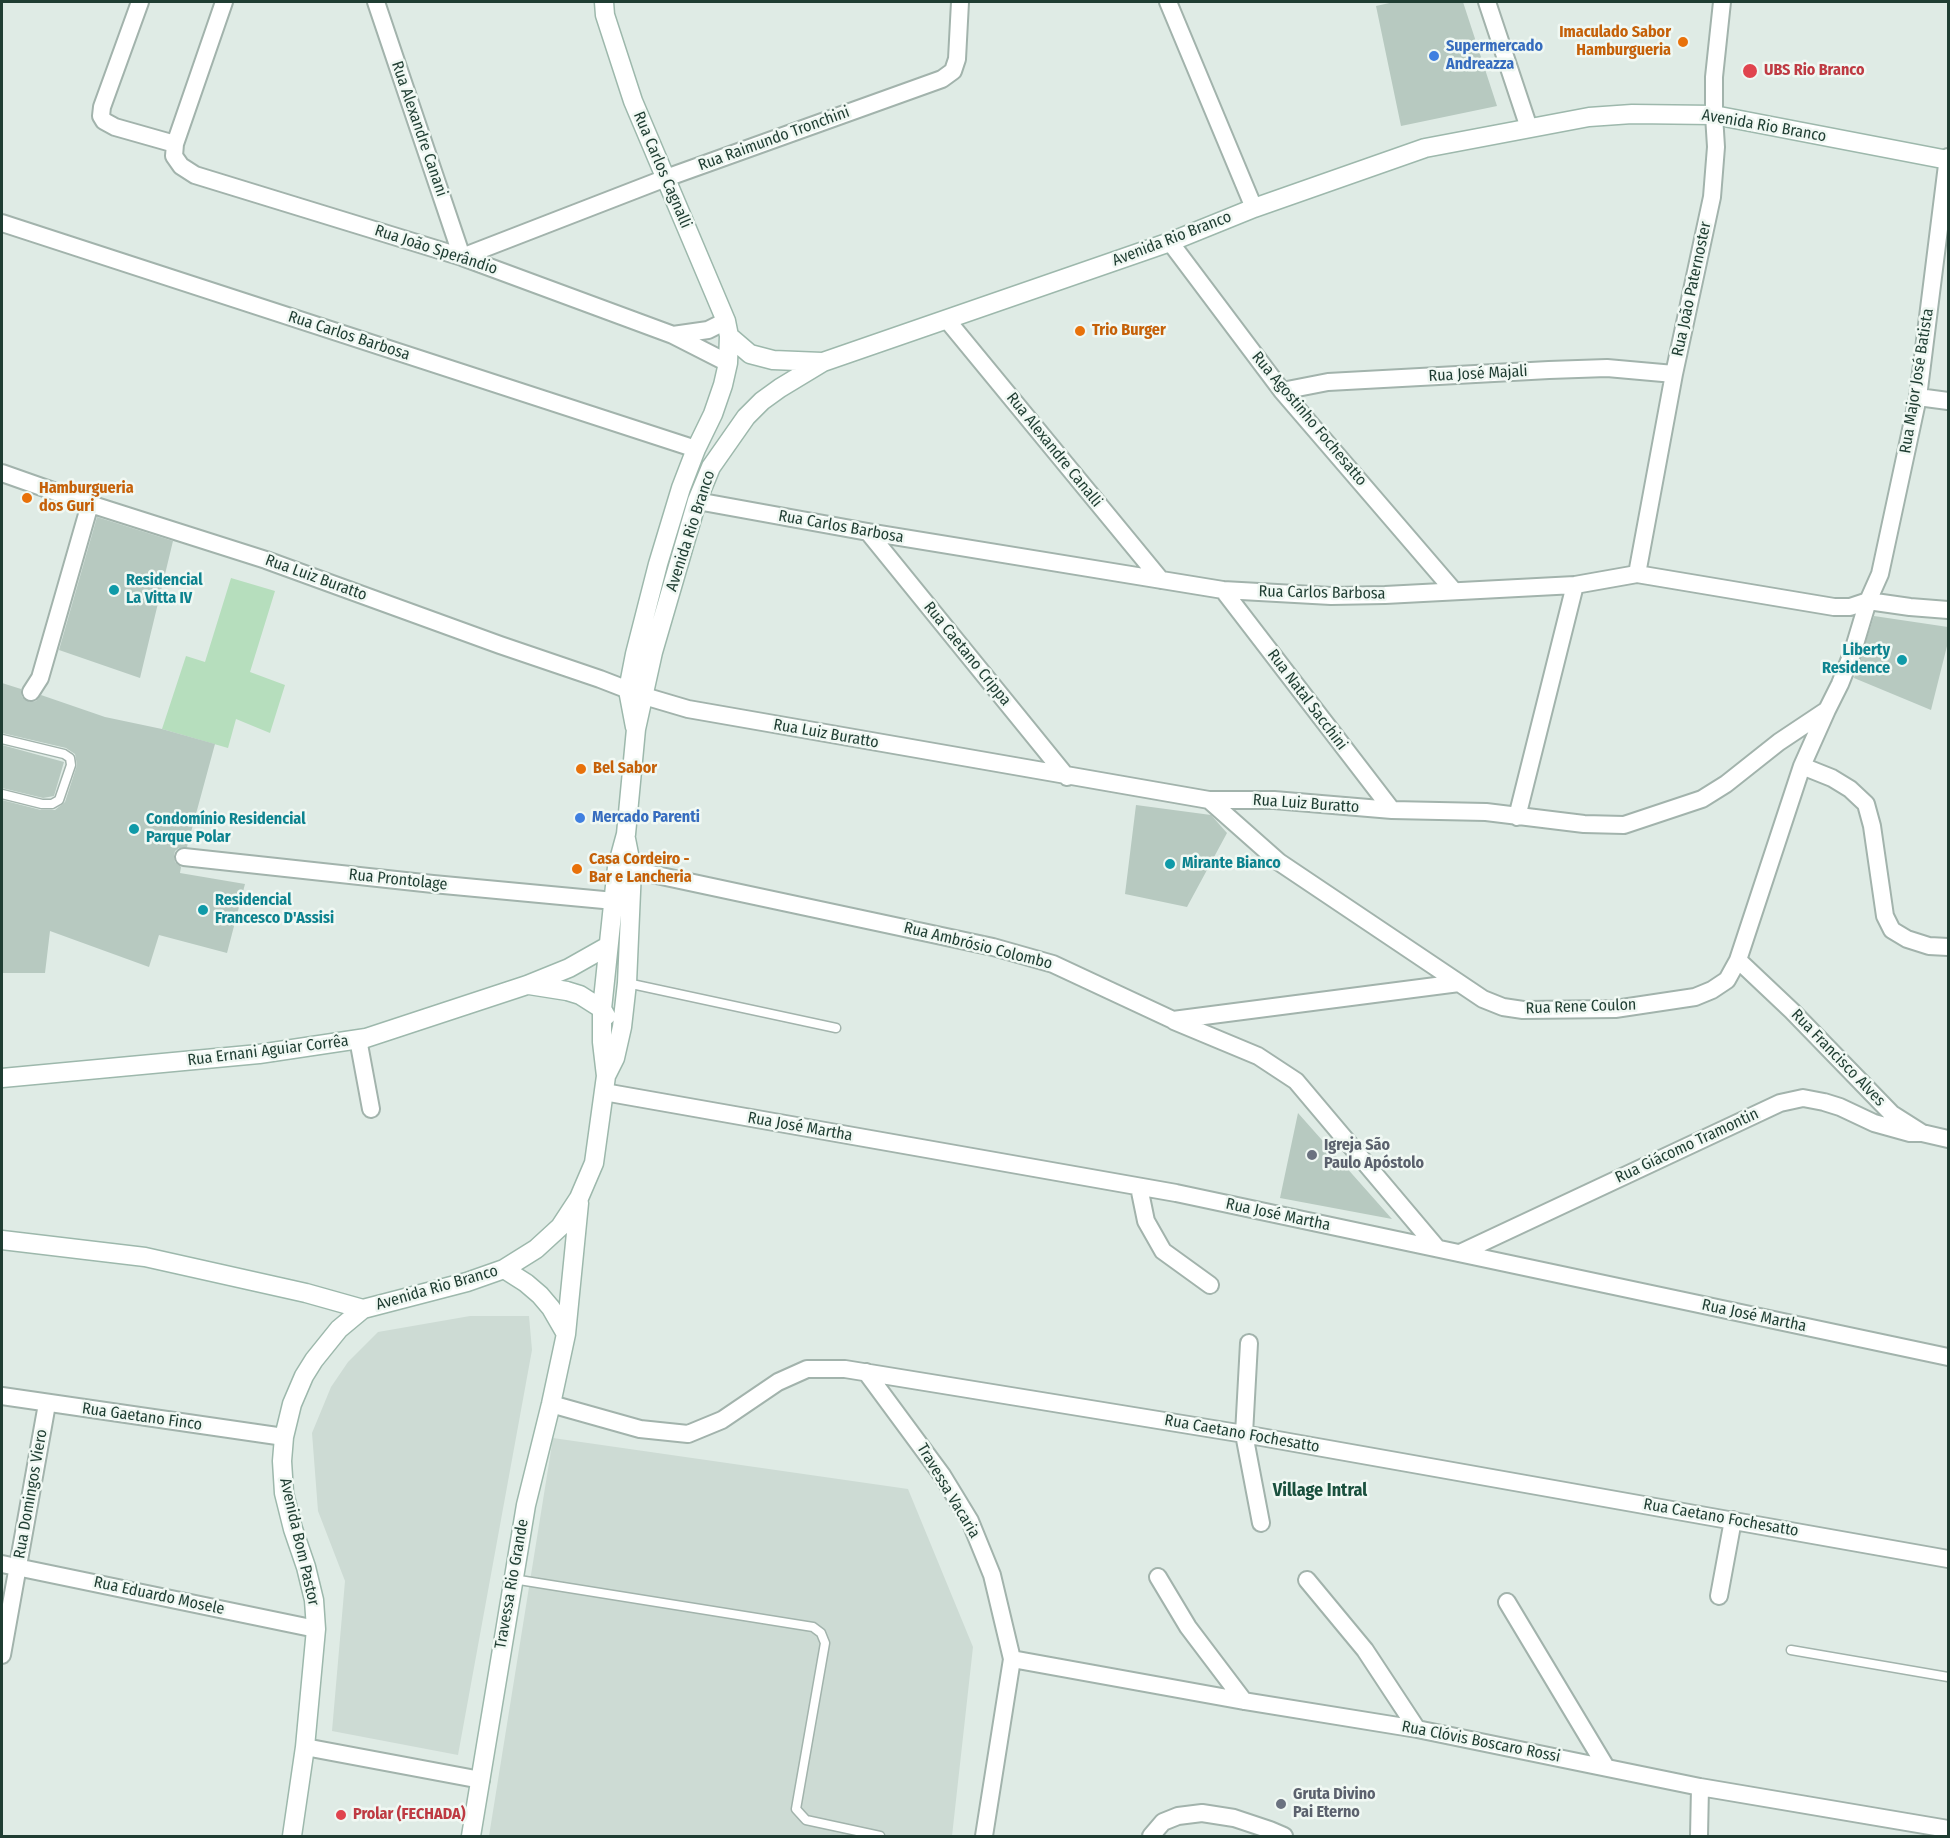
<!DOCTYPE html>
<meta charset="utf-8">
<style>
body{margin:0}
#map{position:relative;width:1950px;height:1838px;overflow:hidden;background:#dfebe5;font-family:"Fira Sans Condensed",sans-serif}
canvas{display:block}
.frame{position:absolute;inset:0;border:3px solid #1f3d32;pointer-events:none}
</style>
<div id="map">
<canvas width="1950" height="1838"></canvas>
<div class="frame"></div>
</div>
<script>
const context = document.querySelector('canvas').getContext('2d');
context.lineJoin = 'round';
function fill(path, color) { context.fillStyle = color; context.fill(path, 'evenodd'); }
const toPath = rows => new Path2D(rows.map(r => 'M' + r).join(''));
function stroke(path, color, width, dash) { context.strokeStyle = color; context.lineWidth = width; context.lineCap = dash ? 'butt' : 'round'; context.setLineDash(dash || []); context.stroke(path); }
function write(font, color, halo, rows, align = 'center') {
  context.font = font + ' "Fira Sans Condensed",sans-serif'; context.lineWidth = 5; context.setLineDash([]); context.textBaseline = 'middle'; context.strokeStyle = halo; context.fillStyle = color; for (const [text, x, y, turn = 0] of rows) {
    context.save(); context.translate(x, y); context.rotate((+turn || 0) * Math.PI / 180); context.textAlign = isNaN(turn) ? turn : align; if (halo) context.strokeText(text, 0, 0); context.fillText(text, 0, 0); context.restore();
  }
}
fill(toPath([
 [470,1316,529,1316,532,1350,458,1755,332,1731,345,1581,318,1511,312,1433,331,1387,348,1362,378,1332],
 [553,1438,908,1489,973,1647,952,1836,489,1836]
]), '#cddbd4');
fill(toPath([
 [231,578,275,591,250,672,285,685,270,733,236,719,228,748,162,729,186,656,205,662]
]), '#b6debd');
fill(toPath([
 [1394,2,1463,2,1497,106,1401,126,1376,6],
 [97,517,173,541,140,678,59,650],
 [1874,616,1948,627,1948,642,1931,710,1854,678],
 [2,683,21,689,22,697,30,702,36,701,41,695,105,717,162,729,215,744,187,847,179,848,175,851,174,856,175,862,181,867,180,873,245,884,227,953,159,935,149,967,50,931,45,973,2,973,2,800,41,810,55,810,65,802,77,765,75,754,66,748,2,733],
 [2,745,64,762,54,796,43,798,2,788],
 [1136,805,1211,815,1227,833,1187,907,1125,894],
 [1298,1113,1392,1219,1280,1198]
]), '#b7c9c0');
const service = toPath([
 [2,739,64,754,70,758,71,765,59,800,52,804,42,804,2,794],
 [627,983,836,1028],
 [513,1579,813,1627,821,1633,825,1643,796,1809,806,1820,880,1836],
 [1791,1650,1948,1677]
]);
const minor = toPath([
 [140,2,102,107,101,116,104,121,115,127,175,144],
 [224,2,175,144,174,156,181,166,195,175,462,257,673,335,728,363],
 [376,2,462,257,666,178,942,79,953,71,957,59,960,2],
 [1168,2,1254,208],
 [1487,2,1529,128],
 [2,223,696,449],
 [1170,242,1282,391,1454,591],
 [947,320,1161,580],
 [673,335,708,330,726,321],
 [1282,391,1328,382,1549,370,1607,368,1674,374],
 [1918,397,1948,401],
 [2,473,90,504,266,560,500,645,600,679,644,696,688,709,1209,800,1274,800,1392,810,1486,812,1584,824,1624,825,1702,799,1726,784,1779,742,1827,710],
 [697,501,868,532,1223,590,1331,596,1385,595,1575,585,1637,574,1834,607,1850,607,1868,601,1910,607,1948,610],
 [868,532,1067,777],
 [1637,574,1674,374,1712,197,1716,147,1714,115,1714,77,1722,2],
 [1223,590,1392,810],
 [31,692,40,678,90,504],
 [1802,766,1832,778,1850,789,1866,804,1872,826,1885,916,1892,930,1907,939,1929,946,1948,947],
 [1209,800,1279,862,1483,999,1503,1007,1523,1010,1615,1009,1695,997,1712,990,1727,980,1738,960,1802,766,1827,710,1840,684,1853,651,1868,601,1880,574,1918,397,1948,157],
 [1517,817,1575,585],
 [184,857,433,884,625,902],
 [619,867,993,947,1053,964,1173,1020,1459,983],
 [1738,960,1792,1011,1892,1114,1922,1133,1948,1139],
 [1174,1021,1258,1056,1296,1081,1437,1248],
 [358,1039,371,1109],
 [604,1092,1176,1193,1948,1357],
 [1139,1187,1146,1221,1163,1251,1210,1285],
 [1460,1253,1780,1103,1803,1098,1824,1102,1840,1107,1874,1123,1910,1133,1922,1133],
 [1249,1343,1244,1434,1261,1523],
 [866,1372,942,1475,970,1521,992,1575,1012,1659,984,1836],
 [2,1396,284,1437],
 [551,1404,640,1429,688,1434,722,1420,778,1382,807,1369,845,1369,1244,1434,1948,1559],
 [2,1564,316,1629],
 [1158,1577,1188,1627,1244,1701],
 [1307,1580,1365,1650,1417,1729],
 [1719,1596,1733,1520],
 [1507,1602,1606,1767],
 [2,1655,47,1404],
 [1012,1659,1244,1701,1417,1729,1700,1787,1948,1829],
 [305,1747,481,1780],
 [1151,1836,1163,1822,1178,1816,1202,1813,1234,1818,1270,1830,1284,1836],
 [1699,1836,1700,1787]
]);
const secondary = toPath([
 [604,2,605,15,633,101,726,321,729,336,728,363,723,385,713,414,696,449,681,488,658,564,635,654,628,690,635,727],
 [729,336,750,354,773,360,822,362],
 [529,985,567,991,580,995,602,1009,606,1016],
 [607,1074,615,1058,622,1027,627,983,632,869,626,839],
 [2,1078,259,1054,366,1038,527,985,569,968,608,946],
 [2,1240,145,1257,306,1293,363,1309,467,1282,504,1269,536,1249,560,1227,579,1198,594,1163,606,1076,602,1042,602,1009,617,867,626,834,636,729,653,652,697,501,711,467,746,417,762,401,780,388,823,362,1170,242,1254,208,1425,148,1589,117,1632,114,1714,115,1948,160],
 [504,1269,526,1283,540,1295,551,1308,566,1334],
 [292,1836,305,1747,316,1629,314,1600,306,1567,293,1529,284,1493,282,1461,284,1437,292,1404,304,1376,314,1360,339,1329,363,1309],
 [471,1836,526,1505,551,1404,566,1334,579,1203]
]);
stroke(service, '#a2b3ac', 11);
stroke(minor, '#a2b3ac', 20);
stroke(secondary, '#9db8ac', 21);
stroke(service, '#fff', 8);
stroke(minor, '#fff', 16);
stroke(secondary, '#fff', 18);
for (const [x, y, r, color] of [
 [1683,42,6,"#e8710a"],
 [1434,56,6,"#3f7fe0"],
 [1750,71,8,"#e0444e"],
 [1080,331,6,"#e8710a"],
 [27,498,6,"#e8710a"],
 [114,590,6,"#0f9aa8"],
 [1902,660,6,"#0f9aa8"],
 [581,769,6,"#e8710a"],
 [580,818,6,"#3f7fe0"],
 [134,829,6,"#0f9aa8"],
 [1170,864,6,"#0f9aa8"],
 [577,869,6,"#e8710a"],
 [203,910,6,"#0f9aa8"],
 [1312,1155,6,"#6b7280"],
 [1281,1804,6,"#6b7280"],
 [341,1815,6,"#e0444e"]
]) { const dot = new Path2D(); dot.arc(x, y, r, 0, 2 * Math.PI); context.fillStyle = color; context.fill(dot); stroke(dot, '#f0f8f3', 2); }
write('bold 16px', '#c56008', '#f0f8f3', [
 ["Imaculado Sabor",1671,33,"right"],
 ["Hamburgueria",1671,51,"right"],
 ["Trio Burger",1092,331],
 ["Hamburgueria",39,489],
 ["dos Guri",39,507],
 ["Bel Sabor",593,769],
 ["Casa Cordeiro -",589,860],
 ["Bar e Lancheria",589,878]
], 'left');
write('bold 16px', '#366cbe', '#f0f8f3', [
 ["Supermercado",1446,47],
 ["Andreazza",1446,65],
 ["Mercado Parenti",592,818]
], 'left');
write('bold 16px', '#be3a42', '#f0f8f3', [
 ["UBS Rio Branco",1764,71],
 ["Prolar (FECHADA)",353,1815]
], 'left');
write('16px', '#1f3d32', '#f0f8f3', [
 ["Avenida Rio Branco",1764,126,10],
 ["Rua Alexandre Canani",419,129,71],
 ["Rua Raimundo Tronchini",774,139,-20],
 ["Rua Carlos Cagnalli",662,170,67],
 ["Avenida Rio Branco",1172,239,-21],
 ["Rua João Sperândio",436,250,18],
 ["Rua João Paternoster",1692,289,-78],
 ["Rua Carlos Barbosa",349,336,18],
 ["Rua José Majali",1478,374,-3],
 ["Rua Major José Batista",1917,381,-81],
 ["Rua Agostinho Fochesatto",1309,419,50],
 ["Rua Alexandre Canalli",1054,450,51],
 ["Rua Carlos Barbosa",841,527,10],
 ["Avenida Rio Branco",691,531,-72],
 ["Rua Luiz Buratto",316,578,20],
 ["Rua Carlos Barbosa",1322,593,1],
 ["Rua Caetano Crippa",967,654,51],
 ["Rua Natal Sacchini",1307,700,53],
 ["Rua Luiz Buratto",826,734,10],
 ["Rua Luiz Buratto",1306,804,4],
 ["Rua Prontolage",398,880,6],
 ["Rua Ambrósio Colombo",978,946,14],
 ["Rua Rene Coulon",1581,1007,-2],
 ["Rua Ernani Aguiar Corrêa",268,1051,-7],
 ["Rua Francisco Alves",1838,1058,46],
 ["Rua José Martha",800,1127,10],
 ["Rua Giácomo Tramontin",1687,1146,-25],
 ["Rua José Martha",1278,1215,12],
 ["Avenida Rio Branco",437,1288,-16],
 ["Rua José Martha",1754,1316,12],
 ["Rua Gaetano Finco",142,1417,8],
 ["Rua Caetano Fochesatto",1242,1434,10],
 ["Travessa Vacaria",948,1491,59],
 ["Rua Domingos Viero",31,1494,-80],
 ["Rua Caetano Fochesatto",1721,1518,10],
 ["Avenida Bom Pastor",299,1542,77],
 ["Travessa Rio Grande",512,1584,-80],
 ["Rua Eduardo Mosele",159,1596,12],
 ["Rua Clóvis Boscaro Rossi",1481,1742,11]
]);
write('bold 16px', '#0d838f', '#f0f8f3', [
 ["Residencial",126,581],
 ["La Vitta IV",126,599],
 ["Liberty",1890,651,"right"],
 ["Residence",1890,669,"right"],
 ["Condomínio Residencial",146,820],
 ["Parque Polar",146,838],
 ["Mirante Bianco",1182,864],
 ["Residencial",215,901],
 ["Francesco D'Assisi",215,919]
], 'left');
write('bold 16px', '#5b616d', '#f0f8f3', [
 ["Igreja São",1324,1146],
 ["Paulo Apóstolo",1324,1164],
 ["Gruta Divino",1293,1795],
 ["Pai Eterno",1293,1813]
], 'left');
write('bold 18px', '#1a503e', '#f0f8f3', [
 ["Village Intral",1320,1491]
]);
</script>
